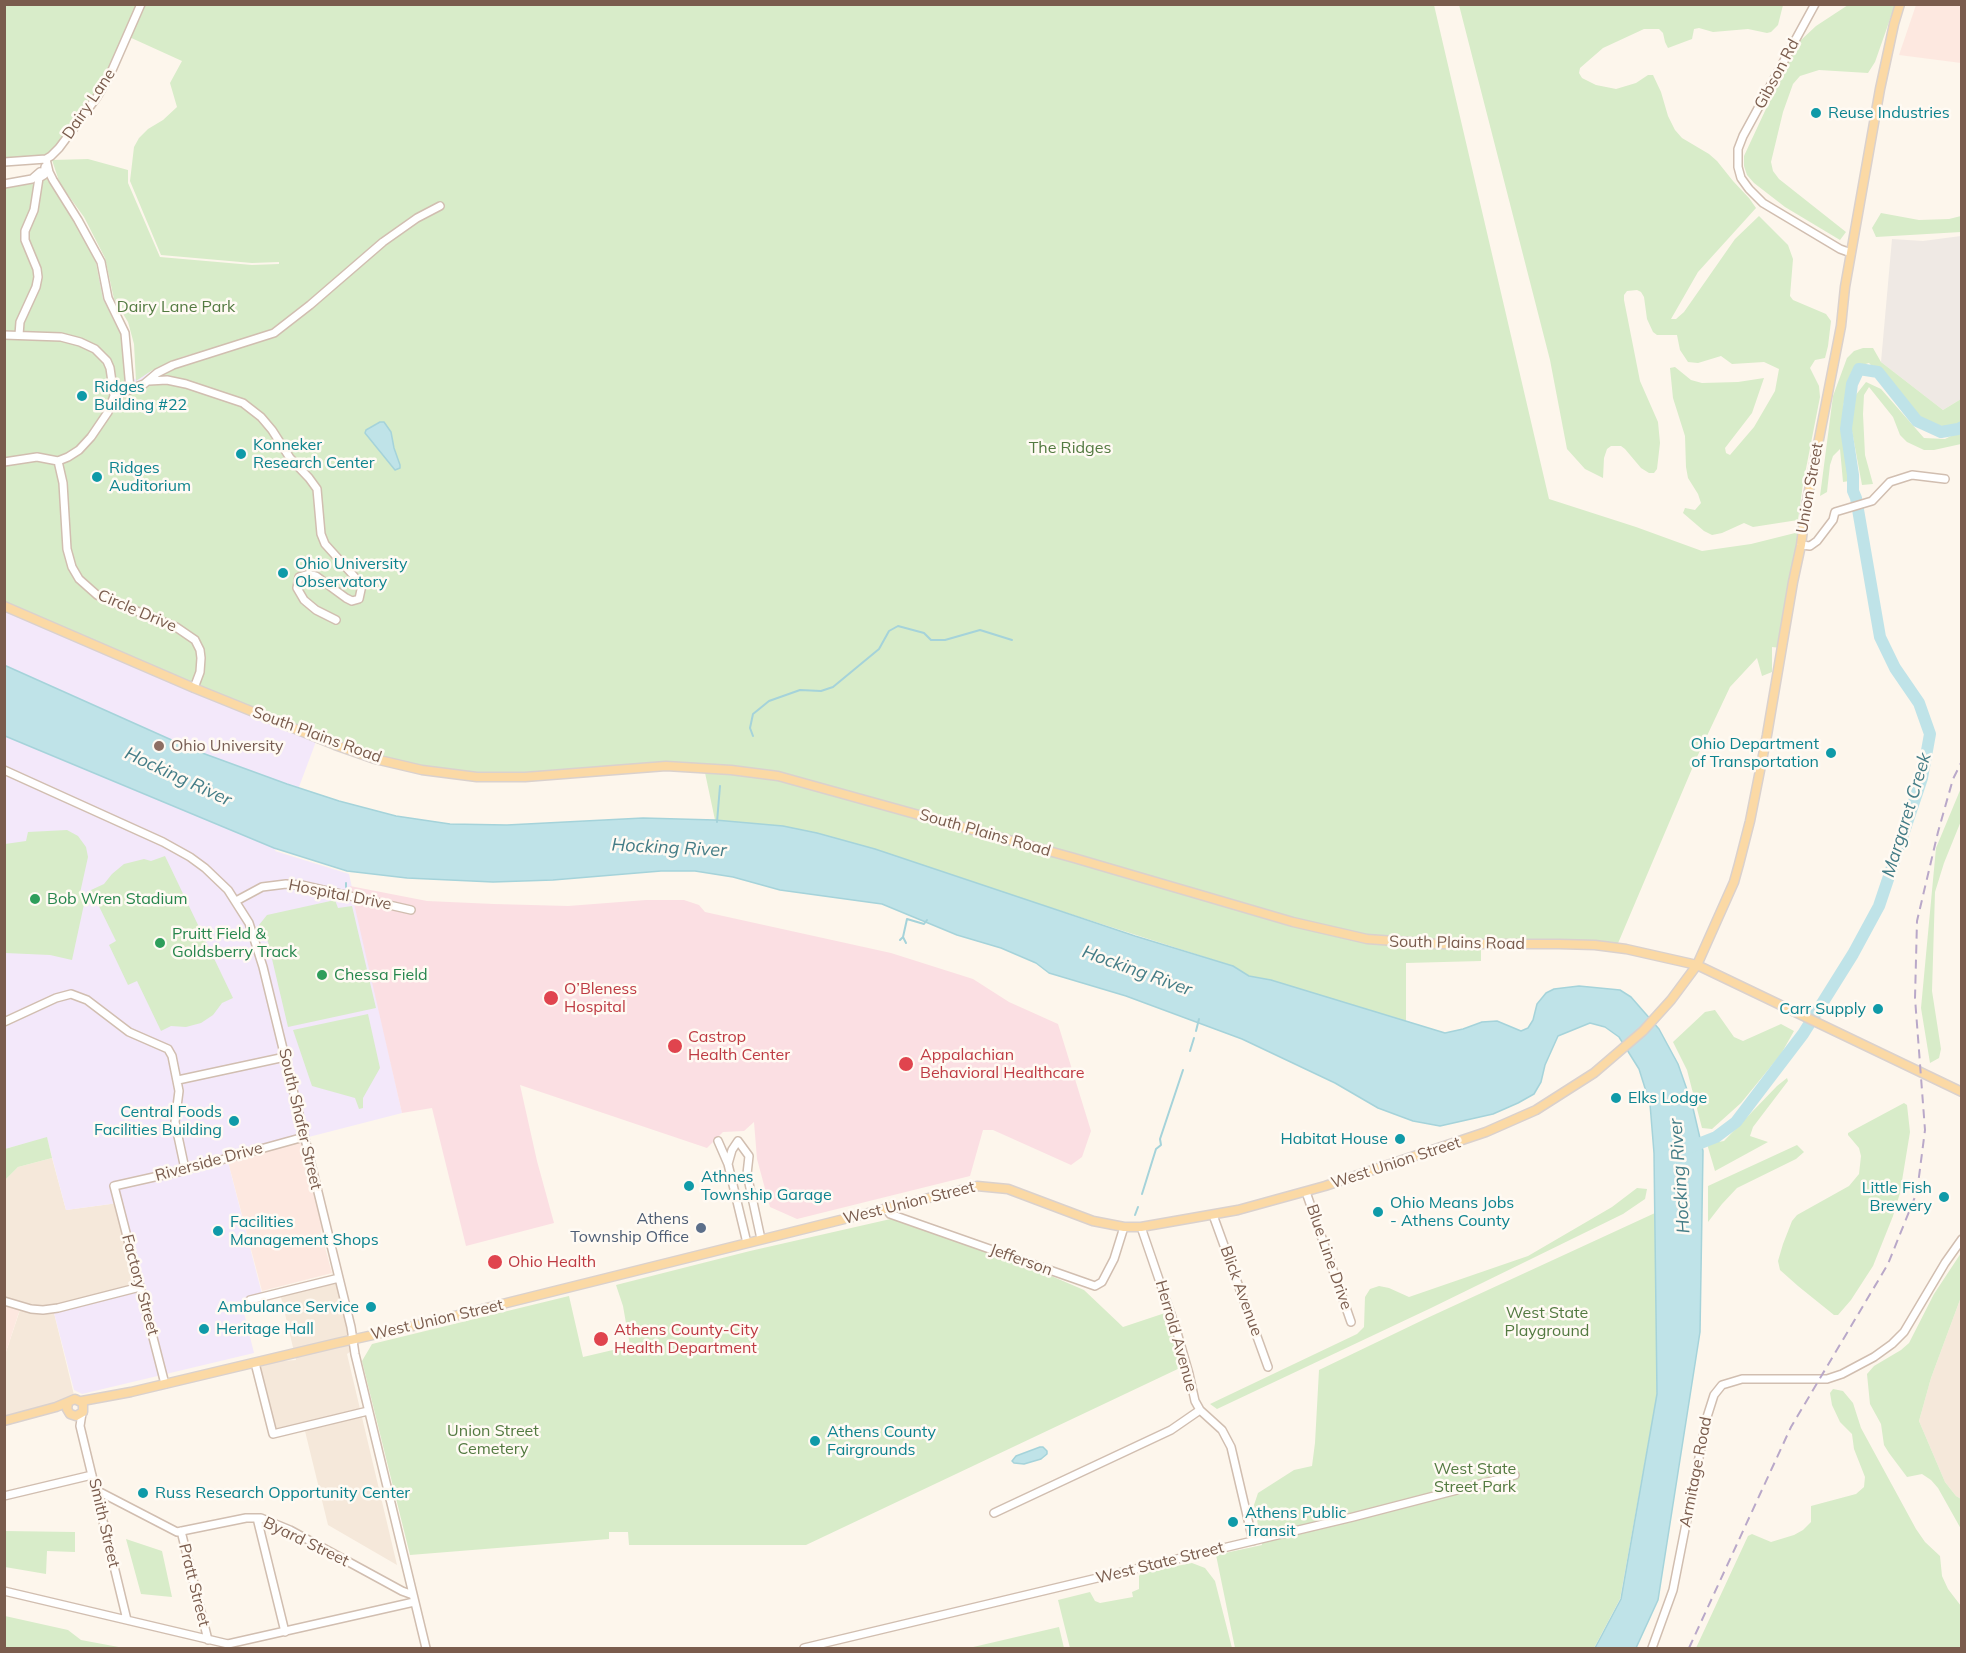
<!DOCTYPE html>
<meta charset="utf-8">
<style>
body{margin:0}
#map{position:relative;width:1966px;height:1653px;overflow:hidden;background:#fdf6ec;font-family:Mulish,sans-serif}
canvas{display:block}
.frame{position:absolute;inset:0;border:6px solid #7a5c4d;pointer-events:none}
</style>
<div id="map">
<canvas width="1966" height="1653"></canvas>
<div class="frame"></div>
</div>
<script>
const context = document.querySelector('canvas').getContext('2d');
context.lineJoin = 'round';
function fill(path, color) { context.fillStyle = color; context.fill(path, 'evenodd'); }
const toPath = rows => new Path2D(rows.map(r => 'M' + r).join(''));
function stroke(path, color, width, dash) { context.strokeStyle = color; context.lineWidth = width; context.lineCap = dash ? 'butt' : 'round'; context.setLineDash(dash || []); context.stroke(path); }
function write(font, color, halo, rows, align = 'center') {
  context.font = font + ' Mulish,sans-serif'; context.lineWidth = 5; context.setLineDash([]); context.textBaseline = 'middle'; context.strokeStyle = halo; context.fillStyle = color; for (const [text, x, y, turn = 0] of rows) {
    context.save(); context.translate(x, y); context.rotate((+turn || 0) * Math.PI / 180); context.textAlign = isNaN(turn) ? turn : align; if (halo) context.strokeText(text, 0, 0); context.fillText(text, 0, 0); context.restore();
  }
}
fill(toPath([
 [52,1158,66,1210,118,1203,140,1287,53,1309,74,1395,78,1399,5,1421,5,1355,21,1307,5,1301,5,1180,18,1167],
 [339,1278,354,1349,347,1354,397,1565,328,1525,304,1427,274,1434,255,1363,296,1360,280,1293],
 [1961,1297,1961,1499,1956,1496,1945,1482,1919,1421,1931,1378]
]), '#f5e8da');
fill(toPath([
 [1916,5,1961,5,1961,63,1899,55],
 [304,1137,324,1219,321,1233,332,1273,262,1291,227,1158],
 [5,1301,21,1306,5,1355]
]), '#fde8e0');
fill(toPath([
 [1961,236,1961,399,1943,410,1881,362,1892,239,1923,241]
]), '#efe9e4');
fill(toPath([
 [4,188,81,236,120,329,124,384,167,364,277,325,433,468,354,640,275,851,349,874,402,1113,227,1158,262,1294,247,1298,243,1309,254,1353,82,1394,74,1390,53,1309,140,1286,118,1203,66,1210,47,1138,5,1149]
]), '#f3e8fa');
fill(toPath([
 [350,886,427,901,494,904,568,906,646,900,684,900,699,905,705,912,891,953,973,979,1009,1002,1058,1024,1091,1131,1082,1157,1071,1165,993,1130,983,1130,970,1176,797,1219,770,1207,757,1159,754,1122,744,1131,723,1132,707,1148,520,1085,537,1161,554,1223,466,1246,432,1108,402,1113]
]), '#fbdfe3');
fill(toPath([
 [4,5,1434,5,1549,499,1636,527,1702,551,1751,544,1803,531,1782,648,1772,647,1772,672,1762,676,1757,658,1730,687,1697,757,1616,948,1481,945,1481,961,1406,963,1406,1021,1271,980,1249,976,1233,966,817,833,783,826,715,820,704,768,478,777,375,759,5,606,5,188,47,179,75,221,96,263,103,299,121,335,125,373,124,388,140,386,157,373,263,338,284,321,266,333,182,357,151,371,136,381,134,344,128,322,114,299,105,258,84,217,60,184,52,160,88,159,128,170,128,183,160,257,252,265,279,264,279,262,252,263,161,255,130,181,134,147,139,138,148,129,163,120,177,107,170,83,182,61,127,36,113,68,51,156,5,161],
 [1459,5,1783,5,1778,25,1771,32,1767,33,1748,29,1713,32,1699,28,1694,29,1692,39,1668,48,1665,42,1663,33,1659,29,1644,29,1603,48,1580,68,1579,73,1582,78,1596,85,1616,89,1636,83,1648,75,1653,75,1661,92,1668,116,1675,130,1682,138,1709,154,1717,161,1733,181,1749,198,1756,208,1698,272,1671,319,1676,319,1684,312,1735,239,1759,216,1788,245,1793,259,1790,296,1793,300,1826,314,1831,321,1828,346,1825,358,1815,360,1810,368,1819,386,1820,397,1803,484,1798,520,1753,527,1744,523,1722,533,1712,535,1704,531,1683,513,1685,508,1695,510,1701,503,1698,494,1688,478,1686,467,1685,436,1673,398,1670,368,1675,367,1691,380,1702,383,1738,382,1764,378,1752,413,1725,448,1726,453,1730,455,1754,427,1775,391,1779,369,1764,362,1732,364,1721,356,1698,363,1688,362,1680,350,1677,335,1657,335,1653,332,1647,319,1644,297,1641,292,1637,290,1627,291,1624,295,1624,300,1640,381,1658,422,1660,443,1657,469,1654,473,1649,473,1641,468,1625,449,1621,446,1611,446,1607,449,1604,458,1603,478,1585,469,1567,449,1550,360],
 [1848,5,1895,5,1875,62,1868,73,1819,70,1800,76,1793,84,1783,112,1771,162,1773,171,1779,179,1846,232,1840,240,1785,207,1754,183,1747,175,1744,166,1744,156,1786,66,1801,40,1816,26],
 [1881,213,1919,220,1949,219,1961,216,1961,232,1876,237,1872,228],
 [1863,348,1873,348,1881,362,1943,410,1961,399,1961,422,1957,425,1947,427,1931,424,1923,419,1904,401,1869,363,1859,366,1851,373,1843,407,1849,481,1843,482,1840,449,1833,456,1830,465,1827,492,1820,496,1833,396,1847,358,1854,351],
 [1866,382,1881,389,1924,438,1945,439,1961,431,1961,444,1934,450,1924,450,1907,442,1900,435,1893,417,1869,387,1864,395,1863,414,1865,455,1873,484,1862,485,1851,426,1851,416,1855,396],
 [1961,788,1961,821,1944,863,1935,892,1932,991,1941,1049,1939,1058,1930,1063,1921,1008,1936,848],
 [67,830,78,836,86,847,88,857,80,893,86,895,72,960,50,955,5,953,5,844,26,841,28,832],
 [165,856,233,998,222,1003,213,1015,201,1023,186,1027,171,1026,161,1031,137,981,128,985,109,945,116,941,91,890,104,884,112,874,124,864,144,859,151,861],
 [335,900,338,908,352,906,376,1008,288,1027,268,942,259,925,267,915],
 [1715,1010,1734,1037,1743,1041,1781,1024,1794,1031,1781,1054,1741,1103,1712,1129,1702,1128,1687,1070,1673,1042,1705,1012],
 [368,1014,380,1068,363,1098,363,1108,359,1109,355,1098,312,1086,293,1030],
 [1787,1078,1788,1081,1753,1127,1750,1136,1768,1142,1715,1171,1707,1144,1724,1141,1777,1086],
 [1904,1103,1907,1105,1910,1132,1900,1193,1893,1216,1873,1266,1851,1300,1838,1315,1834,1315,1798,1286,1780,1270,1778,1261,1783,1244,1792,1221,1797,1215,1849,1186,1859,1174,1861,1156,1859,1148,1848,1135,1848,1133],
 [47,1137,52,1158,18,1167,5,1180,5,1149],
 [1797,1145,1804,1152,1796,1159,1737,1188,1722,1204,1708,1222,1708,1186],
 [1637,1188,1647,1189,1645,1199,1623,1214,1431,1308,1217,1409,1210,1404,1357,1334,1364,1327,1365,1297,1370,1289,1379,1286,1389,1288,1409,1297,1528,1256,1612,1207],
 [1655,1213,1657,1394,1620,1599,1594,1648,1235,1648,1216,1555,1262,1545,1254,1505,1258,1493,1294,1470,1312,1466,1315,1443,1319,1370,1425,1319],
 [895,1218,1049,1275,1084,1290,1123,1327,1165,1313,1182,1367,806,1545,629,1545,628,1532,609,1532,609,1539,410,1555,362,1361,372,1344,569,1296,583,1357,630,1346,623,1306,616,1285,750,1251],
 [1961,1253,1961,1297,1931,1378,1919,1421,1945,1482,1956,1496,1961,1499,1961,1529,1938,1488,1931,1480,1922,1474,1907,1477,1889,1453,1884,1445,1881,1424,1870,1404,1867,1374,1874,1366,1901,1350,1909,1343,1934,1294],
 [1833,1389,1843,1391,1853,1403,1861,1428,1916,1529,1925,1542,1940,1556,1942,1576,1948,1589,1961,1606,1961,1648,1696,1648,1748,1536,1752,1534,1771,1542,1794,1535,1803,1530,1811,1522,1811,1506,1856,1494,1864,1487,1865,1477,1854,1449,1852,1434,1840,1422,1832,1405,1830,1393],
 [5,1531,75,1532,75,1552,47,1551,46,1574,5,1567],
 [126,1539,162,1551,172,1597,141,1594],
 [1192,1563,1205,1568,1215,1581,1232,1648,1070,1648,1058,1600,1090,1592,1095,1601,1100,1603,1133,1597,1132,1592,1139,1589,1139,1576,1141,1573],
 [5,1616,68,1630,81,1640,124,1648,5,1648],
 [1059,1627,1064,1648,969,1648]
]), '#d8ecc9');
const water = toPath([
 [380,422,384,422,391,432,394,448,400,465,400,468,395,470,365,433,366,430,380,422],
 [4,665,194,750,287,784,339,801,396,816,450,824,507,825,643,818,715,820,783,826,817,833,875,849,1135,936,1233,966,1249,976,1271,980,1445,1033,1463,1029,1482,1022,1497,1021,1521,1031,1528,1028,1533,1020,1537,1004,1546,993,1554,989,1579,986,1620,990,1631,997,1659,1029,1678,1064,1692,1104,1703,1151,1700,1332,1658,1600,1636,1648,1595,1648,1621,1599,1657,1394,1654,1153,1650,1104,1639,1069,1619,1037,1605,1027,1590,1023,1558,1036,1545,1065,1541,1082,1534,1094,1518,1103,1493,1114,1440,1126,1413,1121,1378,1108,1335,1083,1242,1039,1126,996,1049,973,1036,963,1001,948,957,935,882,904,780,890,733,877,695,871,661,871,553,880,493,882,407,878,347,871,274,848,5,736,4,665],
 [1040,1447,1043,1447,1047,1451,1047,1454,1041,1459,1024,1464,1014,1463,1012,1461,1016,1456,1040,1447]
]);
fill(water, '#bfe3e8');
stroke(water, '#a5d3da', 1.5);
stroke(toPath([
 [753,736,750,728,753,714,769,701,800,690,821,691,833,687,879,649,889,631,898,626,924,633,931,640,945,640,980,630,1012,640],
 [717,822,720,786],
 [346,887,346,883],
 [903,937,906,943],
 [900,940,903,937,907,919,924,924,927,920],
 [1196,1031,1199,1019],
 [1190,1051,1194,1038],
 [1142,1194,1156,1149,1161,1145,1160,1139,1183,1070],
 [1135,1215,1138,1207]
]), '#a5d3da', 2);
stroke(toPath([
 [1688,1148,1716,1137,1736,1122,1803,1034,1853,954,1879,906,1922,778,1930,734,1919,703,1895,668,1880,637,1856,498,1853,491,1853,475,1846,429,1852,384,1859,369,1878,372,1917,421,1941,432,1958,429,1962,427]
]), '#bfe3e8', 12);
const minor = toPath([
 [1815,4,1743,136,1738,149,1738,167,1741,178,1749,189,1763,203,1840,249,1851,253],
 [46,159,49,172,53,180,78,220,101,262,108,298,125,333,130,389],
 [4,162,46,159,51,156,59,148,97,97,109,77,141,4],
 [4,184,32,179,40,172],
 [4,335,61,337,80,342,95,349,107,361,110,368,114,396,108,412,91,437,79,450,68,457,58,461,37,457,4,462],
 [19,335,20,322,36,287,38,277,37,269,25,240,25,231,34,210,39,178,44,175,45,167],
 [149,381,167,380,186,384,243,403,261,417,272,430,290,458,309,478,317,489,321,534,325,544,362,585,359,599,352,601,346,598,316,576,309,574,299,577,297,588,304,600,316,610,336,620],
 [114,396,144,384,157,373,173,365,274,333,310,305,383,242,417,218,440,206],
 [58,461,63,483,67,549,72,567,79,579,97,595,176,627,195,640,200,650,201,658,200,672,194,688],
 [1801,545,1810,546,1817,541,1833,520,1835,512,1872,501,1890,482,1912,475,1945,479],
 [4,770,163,842,190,857,205,868,228,890,249,923,263,967,351,1327,355,1354,426,1648],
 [236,901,262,887,286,884,302,885,411,910],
 [4,1022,56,998,71,994,87,1000,129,1032,168,1049,172,1056,179,1091,175,1122,185,1169],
 [178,1080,285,1057],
 [718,1141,728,1164,747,1243],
 [728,1164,732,1150,738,1141,749,1156,747,1174,761,1239],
 [1306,1192,1351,1322],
 [885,1208,890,1214,1095,1286,1102,1282,1114,1259,1124,1227],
 [1213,1215,1268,1367],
 [1141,1227,1176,1329,1189,1374,1195,1401,1200,1410,1222,1430,1231,1447,1253,1541],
 [4,1301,31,1309,43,1310,58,1308,140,1287],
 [247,1305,250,1300,339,1278],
 [255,1363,273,1434,368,1411],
 [165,1384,114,1186,181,1171,304,1137],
 [82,1413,80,1426,127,1620],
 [96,1490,177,1532,246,1518,261,1518,290,1530,402,1591,413,1595],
 [4,1496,92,1475],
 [994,1513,1171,1430,1200,1410],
 [257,1518,285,1632],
 [181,1531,208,1640],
 [4,1591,228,1644,414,1602],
 [804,1648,1353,1517,1515,1475],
 [1652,1648,1673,1590,1707,1417,1714,1395,1722,1385,1742,1379,1827,1379,1842,1374,1874,1357,1892,1344,1904,1332,1945,1263,1962,1239]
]);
const major = toPath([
 [4,606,194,688,335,745,375,759,422,770,477,777,525,777,666,766,731,770,778,776,1074,858,1293,922,1367,939,1437,944,1559,944,1595,945,1626,949,1697,965,1962,1092],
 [82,1401,131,1392,337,1343,418,1325,977,1186,1008,1189,1093,1221,1124,1227,1141,1227,1238,1210,1325,1186,1486,1132,1536,1110,1594,1073,1643,1031,1671,1000,1697,965,1734,882,1739,864,1750,821,1767,735,1793,582,1801,545,1806,506,1841,326,1845,287,1880,89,1894,24,1900,4],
 [4,1421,56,1407,75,1399,83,1403,83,1412,76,1416,70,1414,67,1409,68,1403]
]);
stroke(minor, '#d1beb0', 10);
stroke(major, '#dad1cd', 11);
stroke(minor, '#fff', 7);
stroke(major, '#fbd9a5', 8);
stroke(toPath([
 [1689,1648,1791,1427,1888,1264,1917,1192,1925,1130,1915,998,1917,921,1938,832,1953,779,1962,761]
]), '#b9a8c9', 2, [9, 6]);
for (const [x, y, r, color] of [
 [1816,113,6,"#0f9aa8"],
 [82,396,6,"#0f9aa8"],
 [241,454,6,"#0f9aa8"],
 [97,477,6,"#0f9aa8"],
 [283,573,6,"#0f9aa8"],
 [159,746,6,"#8d6e63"],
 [1831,753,6,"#0f9aa8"],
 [35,899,6,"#2e9e5b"],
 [160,943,6,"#2e9e5b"],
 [322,975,6,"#2e9e5b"],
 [551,998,8,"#e0444e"],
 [1878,1009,6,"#0f9aa8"],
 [675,1046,8,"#e0444e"],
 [906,1064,8,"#e0444e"],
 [1616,1098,6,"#0f9aa8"],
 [234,1121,6,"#0f9aa8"],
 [1400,1139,6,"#0f9aa8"],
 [689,1186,6,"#0f9aa8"],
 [1944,1197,6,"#0f9aa8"],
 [1378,1212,6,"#0f9aa8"],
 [701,1228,6,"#5c6f8a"],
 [218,1231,6,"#0f9aa8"],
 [495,1262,8,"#e0444e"],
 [371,1307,6,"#0f9aa8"],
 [204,1329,6,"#0f9aa8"],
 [601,1339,8,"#e0444e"],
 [815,1441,6,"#0f9aa8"],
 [143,1493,6,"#0f9aa8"],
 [1233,1522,6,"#0f9aa8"]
]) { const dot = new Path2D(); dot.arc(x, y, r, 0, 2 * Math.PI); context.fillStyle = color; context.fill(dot); stroke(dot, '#fffaf3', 2); }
write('16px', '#7a5c4d', '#fffaf3', [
 ["Gibson Rd",1777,74,-62],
 ["Dairy Lane",89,104,-56],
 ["Union Street",1810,488,-80],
 ["Circle Drive",137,611,23],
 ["South Plains Road",317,735,20],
 ["South Plains Road",985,833,16],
 ["Hospital Drive",340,895,11],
 ["South Plains Road",1457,943,1],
 ["South Shafer Street",300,1119,77],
 ["Riverside Drive",209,1162,-15],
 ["West Union Street",1396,1163,-18],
 ["West Union Street",909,1203,-14],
 ["Blue Line Drive",1329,1257,71],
 ["Jefferson",1021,1260,20],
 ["Factory Street",140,1285,75],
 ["Blick Avenue",1241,1291,70],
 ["West Union Street",437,1320,-13],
 ["Herrold Avenue",1176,1336,74],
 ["Armitage Road",1696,1472,-79],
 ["Smith Street",104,1523,77],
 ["Byard Street",306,1542,26],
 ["West State Street",1160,1563,-14],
 ["Pratt Street",194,1585,76]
]);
write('16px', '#0d838f', '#fffaf3', [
 ["Reuse Industries",1828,113],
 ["Ridges",94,387],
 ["Building #22",94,405],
 ["Konneker",253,445],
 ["Research Center",253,463],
 ["Ridges",109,468],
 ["Auditorium",109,486],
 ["Ohio University",295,564],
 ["Observatory",295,582],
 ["Ohio Department",1819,744,"right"],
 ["of Transportation",1819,762,"right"],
 ["Carr Supply",1866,1009,"right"],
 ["Elks Lodge",1628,1098],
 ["Central Foods",222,1112,"right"],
 ["Facilities Building",222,1130,"right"],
 ["Habitat House",1388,1139,"right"],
 ["Athnes",701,1177],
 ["Township Garage",701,1195],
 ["Little Fish",1932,1188,"right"],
 ["Brewery",1932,1206,"right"],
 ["Ohio Means Jobs",1390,1203],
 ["- Athens County",1390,1221],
 ["Facilities",230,1222],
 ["Management Shops",230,1240],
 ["Ambulance Service",359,1307,"right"],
 ["Heritage Hall",216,1329],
 ["Athens County",827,1432],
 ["Fairgrounds",827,1450],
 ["Russ Research Opportunity Center",155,1493],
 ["Athens Public",1245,1513],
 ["Transit",1245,1531]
], 'left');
write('16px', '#537a41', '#fffaf3', [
 ["Dairy Lane Park",176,307],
 ["The Ridges",1070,448],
 ["West State",1547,1313],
 ["Playground",1547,1331],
 ["Union Street",493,1431],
 ["Cemetery",493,1449],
 ["West State",1475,1469],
 ["Street Park",1475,1487]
]);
write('16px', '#785e54', '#fffaf3', [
 ["Ohio University",171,746]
], 'left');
write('16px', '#27864d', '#fffaf3', [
 ["Bob Wren Stadium",47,899],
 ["Pruitt Field &",172,934],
 ["Goldsberry Track",172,952],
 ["Chessa Field",334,975]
], 'left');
write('16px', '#be3a42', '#fffaf3', [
 ["O’Bleness",564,989],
 ["Hospital",564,1007],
 ["Castrop",688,1037],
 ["Health Center",688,1055],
 ["Appalachian",920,1055],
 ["Behavioral Healthcare",920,1073],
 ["Ohio Health",508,1262],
 ["Athens County-City",614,1330],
 ["Health Department",614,1348]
], 'left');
write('16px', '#4e5e75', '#fffaf3', [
 ["Athens",689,1219],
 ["Township Office",689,1237]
], 'right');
write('italic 18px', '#437c86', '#fffaf3', [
 ["Hocking River",178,777,25],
 ["Margaret Creek",1907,815,-73],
 ["Hocking River",669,848,3],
 ["Hocking River",1137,971,20],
 ["Hocking River",1680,1176,-94]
]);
</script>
